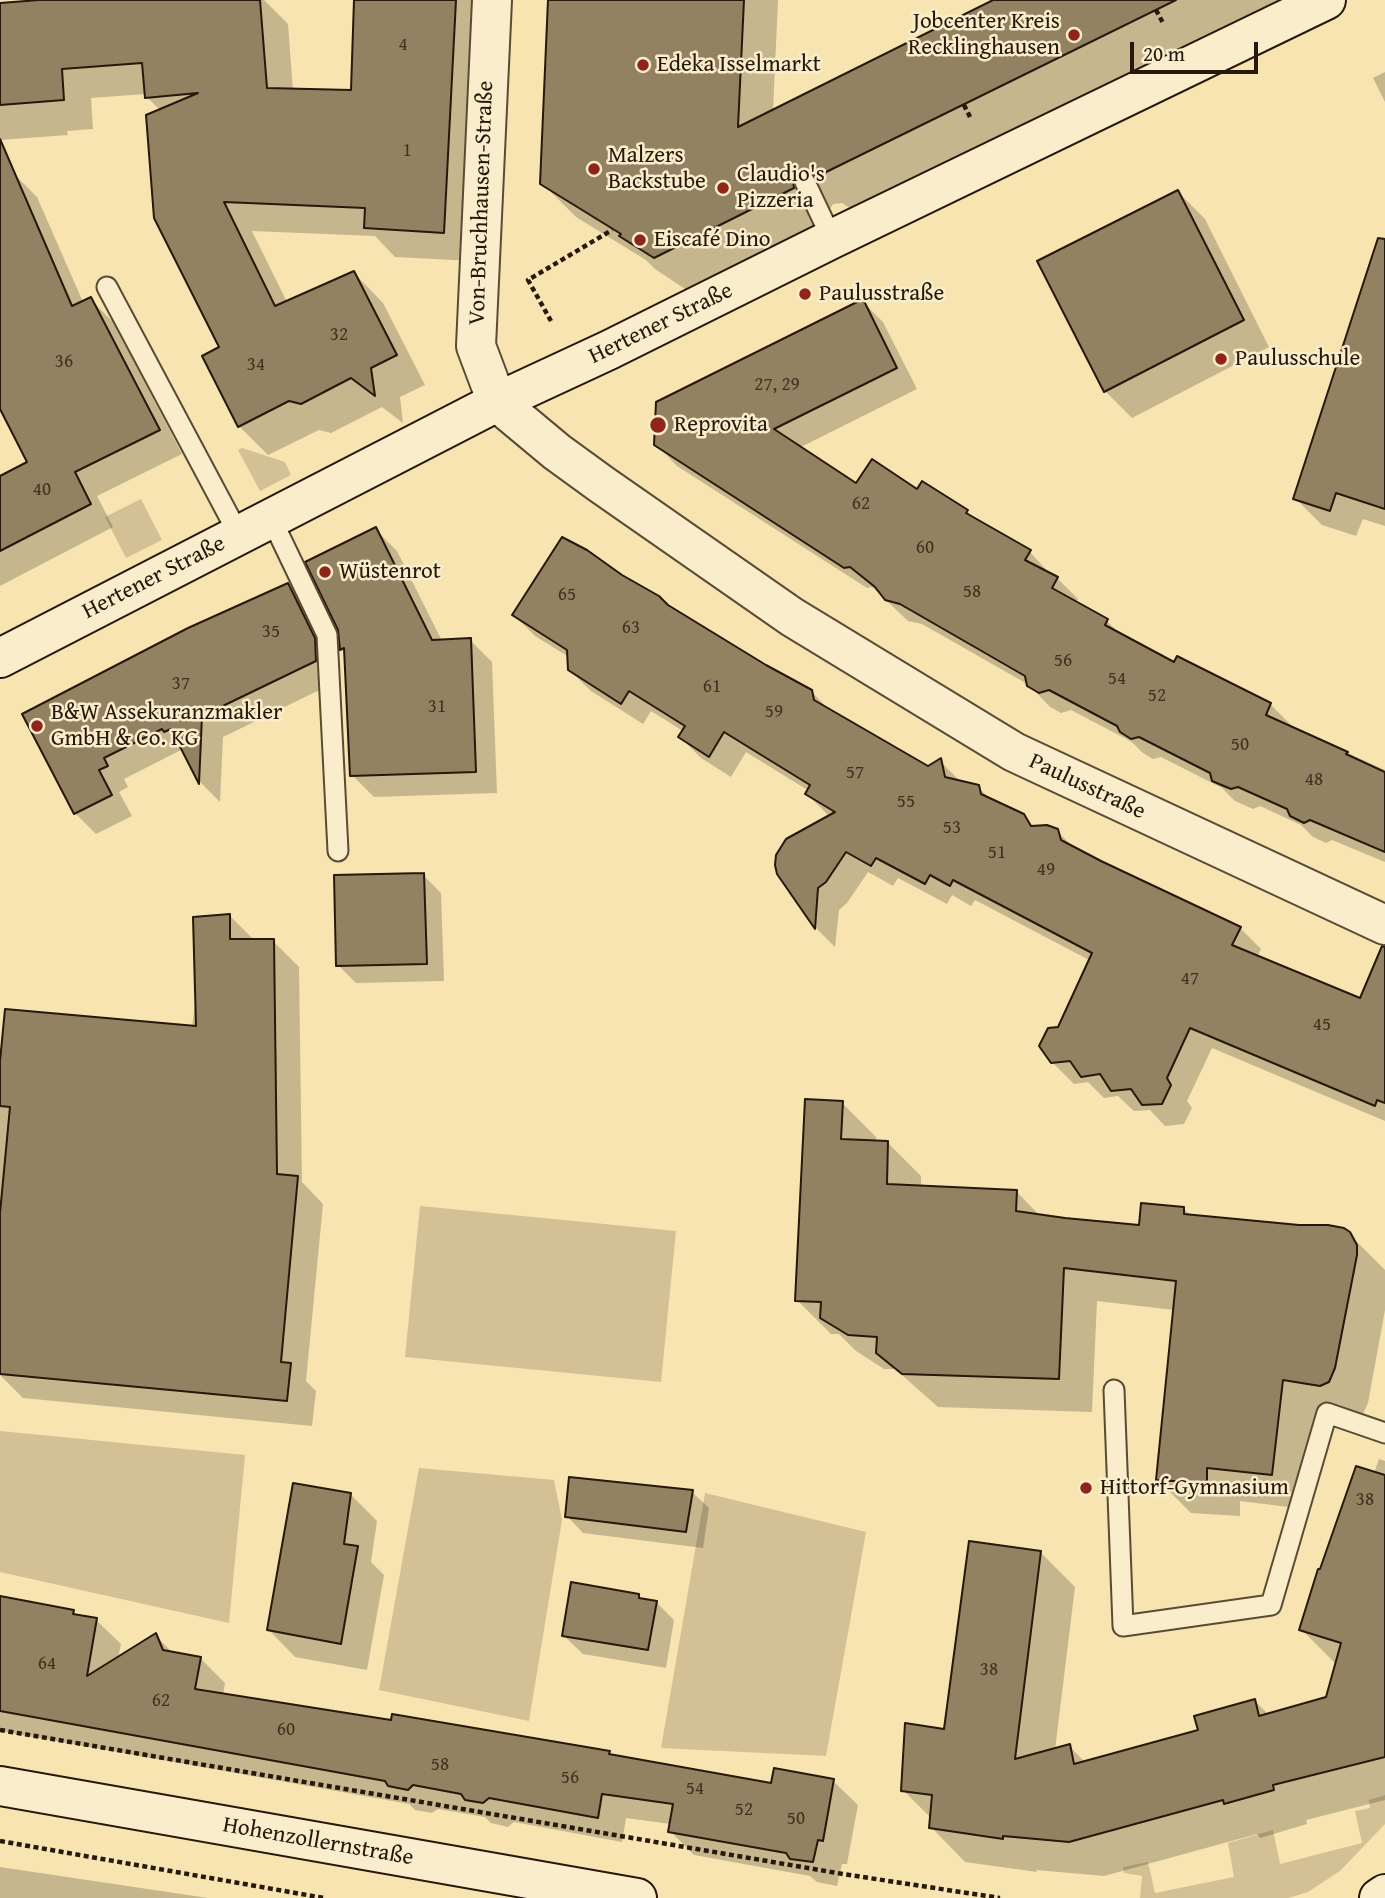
<!DOCTYPE html>
<meta charset="utf-8">
<style>
body{margin:0}
#map{position:relative;width:1385px;height:1898px;overflow:hidden;background:#f7e4b1;font-family:"Gentium Book Plus",serif}
canvas{display:block}
.scale{position:absolute;left:1130px;top:42px;width:128px;height:32px;box-sizing:border-box;border:4px solid #26180a;border-top:0;padding-left:9px;font-size:21px;line-height:24px;white-space:nowrap;color:#26180a;-webkit-text-stroke:5px #faedcc;paint-order:stroke}
</style>
<div id="map">
<canvas width="1385" height="1898"></canvas>
<div class="scale">20 m</div>
</div>
<script>
const context = document.querySelector('canvas').getContext('2d');
context.lineJoin = 'round';
function fill(path, color) { context.fillStyle = color; context.fill(path, 'evenodd'); }
const toPath = rows => new Path2D(rows.map(r => 'M' + r).join(''));
function stroke(path, color, width, dash) { context.strokeStyle = color; context.lineWidth = width; context.lineCap = dash ? 'butt' : 'round'; context.setLineDash(dash || []); context.stroke(path); }
function write(font, color, halo, rows, align = 'center') {
  context.font = font + ' "Gentium Book Plus",serif'; context.lineWidth = 5; context.setLineDash([]); context.textBaseline = 'middle'; context.strokeStyle = halo; context.fillStyle = color; for (const [text, x, y, turn = 0] of rows) {
    context.save(); context.translate(x, y); context.rotate((+turn || 0) * Math.PI / 180); context.textAlign = isNaN(turn) ? turn : align; if (halo) context.strokeText(text, 0, 0); context.fillText(text, 0, 0); context.restore();
  }
}
fill(toPath([
 [242,448,285,462,291,475,260,491,238,450],
 [141,499,162,540,126,558,105,517],
 [420,1206,676,1231,661,1382,405,1357],
 [0,1431,245,1455,229,1623,0,1572],
 [419,1468,554,1480,562,1520,529,1721,379,1690],
 [705,1493,866,1532,826,1756,661,1748],
 [1385,1795,1385,1824,1340,1871,1308,1892,1288,1898,1140,1898,1142,1876,1124,1873,1123,1867,1148,1862,1155,1893,1234,1877,1228,1843,1273,1830,1280,1864,1362,1843,1355,1811,1370,1808,1369,1800]
]), '#d3c195');
fill(toPath([
 [63,0,264,0,288,24,293,91,353,92,355,0,487,0,473,261,395,257,375,236,252,231,287,302,354,273,383,303,425,385,400,397,403,423,382,407,331,433,319,430,268,455,239,426,161,111,147,97,146,94,91,98,93,129,67,131,68,135,0,140,0,5],
 [547,0,778,0,773,111,996,0,1278,0,851,209,842,203,833,204,826,215,827,221,688,291,655,269,646,260,576,217,542,183,550,5],
 [1385,72,1385,102,1373,78],
 [14,174,37,197,83,302,90,299,113,322,182,454,97,496,113,527,0,586,0,478,29,463,0,405,0,179],
 [1178,192,1205,219,1269,347,1132,418,1105,391],
 [863,302,883,322,917,389,799,448,857,485,918,491,967,511,976,520,1030,552,1050,574,1057,578,1078,599,1075,603,1107,621,1122,636,1175,664,1270,704,1291,725,1290,727,1385,770,1385,862,1332,840,1326,843,1313,837,1301,825,1260,806,1253,809,1235,801,1222,788,1161,757,1153,759,1143,753,1132,742,1071,710,1061,713,1050,707,1029,685,922,624,908,621,872,587,867,588,677,466,656,444],
 [1385,308,1385,526,1363,519,1356,536,1322,525,1295,498],
 [375,529,397,551,442,641,470,640,492,662,497,793,374,797,352,775,346,654,342,649],
 [288,585,309,606,336,682,223,737,220,802,201,783,183,749,124,779,128,787,119,792,132,816,96,834,75,813,25,715],
 [667,607,765,666,811,691,831,712,928,768,940,761,961,782,978,787,993,802,1023,816,1035,828,1057,831,1076,850,1240,928,1261,949,1257,957,1361,1000,1385,993,1385,1121,1212,1048,1187,1101,1192,1108,1184,1124,1165,1126,1150,1110,1134,1111,1118,1096,1104,1098,1088,1082,1074,1084,1052,1062,1059,1028,1091,961,975,900,971,906,952,895,947,904,898,878,893,886,868,872,847,903,839,910,835,947,816,928,779,873,830,817,807,794,809,791,746,752,731,777,701,758,680,737,683,731,651,711,643,724,591,691,569,670,569,657,535,636,514,615],
 [423,875,441,893,444,981,356,983,338,965],
 [230,916,255,941,273,941,299,967,302,1182,323,1204,306,1381,316,1391,312,1426,23,1398,0,1375,0,1061,192,1027,197,990],
 [842,1103,876,1137,876,1142,887,1142,921,1176,921,1187,1016,1191,1040,1216,1140,1227,1184,1209,1191,1216,1349,1234,1385,1270,1385,1310,1368,1403,1362,1416,1349,1419,1316,1413,1305,1509,1240,1501,1240,1516,1191,1513,1157,1479,1174,1310,1097,1301,1092,1412,938,1407,895,1369,884,1369,856,1351,839,1334,831,1334,797,1300],
 [1379,1459,1385,1461,1385,1800,1306,1820,1307,1824,1260,1838,1257,1834,1104,1876,1036,1870,1037,1872,965,1862,931,1827,932,1819,903,1790,946,1731,1040,1552,1075,1587,1055,1750,1069,1746,1086,1763,1200,1731,1255,1701,1269,1715,1328,1699,1336,1664,1301,1629,1321,1571,1374,1473],
 [692,1492,709,1508,703,1548,583,1533,567,1516],
 [350,1494,377,1521,371,1562,384,1575,367,1670,295,1657,269,1630],
 [638,1595,643,1600,656,1602,674,1620,666,1668,583,1654,564,1636],
 [0,1598,73,1611,79,1617,96,1620,121,1644,118,1658,155,1635,174,1654,200,1658,225,1683,223,1695,392,1722,609,1752,613,1757,773,1785,833,1781,858,1805,847,1864,842,1864,837,1886,817,1882,810,1876,694,1855,670,1831,671,1824,626,1818,622,1842,514,1822,508,1827,491,1823,485,1817,438,1809,432,1813,415,1810,409,1804,0,1731],
 [0,1867,208,1898,0,1898]
]), '#0003');
const building = toPath([
 [39,0,260,0,267,88,351,90,354,0,456,0,444,233,364,228,365,208,224,202,275,306,354,271,397,355,371,368,375,396,351,378,301,404,289,401,238,427,202,356,219,347,154,218,146,115,198,93,145,98,142,63,62,69,64,100,0,105,0,3,39,0],
 [548,0,744,0,738,127,993,0,1176,0,816,177,807,170,799,171,793,180,794,188,654,258,619,236,621,234,540,184,548,0],
 [0,139,72,306,91,297,160,430,75,472,91,504,0,551,0,476,27,462,0,409,0,139],
 [1178,190,1244,320,1104,392,1037,261,1178,190],
 [1378,238,1385,239,1385,509,1336,493,1330,511,1293,499,1378,238],
 [863,299,897,368,774,429,856,483,872,459,917,489,922,481,968,510,966,513,1031,550,1025,560,1058,577,1052,588,1108,619,1105,625,1174,662,1177,656,1271,703,1266,715,1348,752,1346,754,1385,772,1385,852,1310,820,1304,823,1290,816,1287,809,1238,787,1231,789,1212,781,1210,773,1139,737,1131,739,1120,732,1117,726,1049,690,1039,693,1027,686,1025,676,900,604,885,600,875,587,850,567,844,568,654,445,656,402,863,299],
 [376,527,432,640,471,638,476,772,350,776,344,648,340,650,338,630,305,562,376,527],
 [562,537,587,550,622,575,659,596,668,605,766,665,812,690,814,700,928,766,941,758,945,777,979,785,981,794,1024,814,1031,826,1047,825,1058,829,1061,840,1101,861,1241,927,1232,945,1360,998,1382,946,1385,947,1385,1103,1377,1100,1375,1106,1190,1028,1167,1078,1171,1085,1162,1104,1142,1105,1131,1089,1111,1091,1100,1074,1081,1077,1070,1061,1051,1063,1039,1046,1048,1028,1058,1027,1092,953,953,880,950,886,930,875,925,884,876,858,871,866,846,852,826,882,818,888,815,929,777,874,775,865,776,855,786,839,835,812,805,794,810,785,724,732,709,757,678,737,685,726,629,691,621,704,568,670,567,650,512,615,562,537],
 [288,583,315,638,316,661,202,716,199,784,171,729,164,732,162,729,104,758,108,766,99,770,112,795,74,814,22,714,188,628,288,583],
 [424,873,427,964,336,966,334,875,424,873],
 [230,914,230,939,274,939,277,1174,298,1176,281,1362,291,1363,287,1401,0,1374,0,1213,10,1107,0,1106,0,1061,5,1009,196,1026,193,917,230,914],
 [805,1099,843,1101,841,1139,888,1141,887,1184,1017,1190,1016,1211,1065,1218,1139,1225,1141,1203,1184,1207,1184,1214,1299,1225,1328,1225,1344,1228,1350,1232,1357,1245,1357,1255,1335,1368,1329,1382,1320,1386,1283,1380,1272,1475,1207,1468,1207,1483,1156,1480,1176,1281,1064,1268,1059,1379,902,1374,876,1353,877,1337,848,1335,820,1318,821,1302,795,1301,805,1099],
 [1356,1466,1385,1475,1385,1757,1273,1785,1274,1790,1224,1804,1223,1800,1069,1842,1003,1836,1003,1839,929,1828,932,1795,901,1791,905,1723,944,1729,969,1541,1041,1551,1015,1759,1070,1744,1074,1764,1198,1730,1194,1716,1255,1699,1259,1716,1326,1697,1341,1643,1299,1630,1318,1569,1320,1569,1356,1466],
 [569,1477,693,1490,686,1532,565,1517,569,1477],
 [293,1483,351,1493,344,1544,358,1546,341,1644,267,1630,293,1483],
 [571,1582,639,1594,639,1598,657,1601,648,1650,562,1636,571,1582],
 [0,1596,74,1610,73,1614,97,1618,87,1676,156,1633,163,1650,201,1657,195,1689,391,1720,392,1714,610,1751,609,1754,771,1783,774,1768,834,1779,823,1841,818,1840,813,1862,790,1859,786,1853,668,1832,673,1804,602,1794,598,1818,489,1798,483,1803,465,1800,461,1794,413,1785,408,1790,388,1786,385,1781,0,1711,0,1596]
]);
fill(building, '#938261');
stroke(building, '#26180a', 2);
const service = toPath([
 [805,182,832,239],
 [107,287,239,535],
 [271,518,327,635,338,851],
 [1114,1390,1123,1626,1271,1605,1327,1413,1385,1433]
]);
const minor = toPath([
 [492,0,476,346,497,402,557,452,601,484,792,617,1014,752,1385,925]
]);
const secondary = toPath([
 [0,658,497,402,609,350,832,239,1326,0],
 [0,1786,637,1898],
 [1379,1898,1385,1894]
]);
stroke(service, '#5a4b34', 23);
stroke(minor, '#5a4b34', 42);
stroke(secondary, '#26180a', 42);
stroke(toPath([
 [1156,10,1163,23],
 [964,105,970,117],
 [551,321,528,280,612,230],
 [0,1730,843,1874,1000,1898],
 [0,1841,324,1898]
]), '#26180a', 4.5, [5, 3.5]);
stroke(service, '#faedcc', 19);
stroke(minor, '#faedcc', 38);
stroke(secondary, '#faedcc', 38);
for (const [x, y, r, color] of [
 [1074,35,7,"#8f2418"],
 [643,65,7,"#8f2418"],
 [594,169,7,"#8f2418"],
 [723,188,7,"#8f2418"],
 [640,240,7,"#8f2418"],
 [805,294,7,"#8f2418"],
 [1221,359,7,"#8f2418"],
 [658,425,9,"#8f2418"],
 [325,572,7,"#8f2418"],
 [37,726,7,"#8f2418"],
 [1086,1488,7,"#8f2418"]
]) { const dot = new Path2D(); dot.arc(x, y, r, 0, 2 * Math.PI); context.fillStyle = color; context.fill(dot); stroke(dot, '#faedcc', 2.5); }
write('19px', '#413220', null, [
 ["4",403,45],
 ["1",407,151],
 ["32",339,335],
 ["36",64,362],
 ["34",256,365],
 ["27, 29",777,385],
 ["40",42,490],
 ["62",861,504],
 ["60",925,548],
 ["58",972,592],
 ["65",567,595],
 ["63",631,628],
 ["35",271,632],
 ["56",1063,661],
 ["54",1117,679],
 ["37",181,684],
 ["61",712,687],
 ["52",1157,696],
 ["31",437,707],
 ["59",774,712],
 ["50",1240,745],
 ["57",855,773],
 ["48",1314,780],
 ["55",906,802],
 ["53",952,828],
 ["51",997,853],
 ["49",1046,870],
 ["47",1190,979],
 ["45",1322,1025],
 ["38",1365,1500],
 ["64",47,1664],
 ["38",989,1670],
 ["62",161,1701],
 ["60",286,1730],
 ["58",440,1765],
 ["56",570,1778],
 ["54",695,1789],
 ["52",744,1810],
 ["50",796,1819]
]);
write('23px', '#26180a', '#faedcc', [
 ["Jobcenter Kreis",1060,22,"right"],
 ["Recklinghausen",1060,48,"right"],
 ["Edeka Isselmarkt",657,65],
 ["Malzers",608,156],
 ["Backstube",608,182],
 ["Claudio's",737,175],
 ["Pizzeria",737,201],
 ["Eiscafé Dino",654,240],
 ["Paulusstraße",819,294],
 ["Paulusschule",1235,359],
 ["Reprovita",674,425],
 ["Wüstenrot",339,572],
 ["B&W Assekuranzmakler",51,713],
 ["GmbH & Co. KG",51,739],
 ["Hittorf-Gymnasium",1100,1488]
], 'left');
write('23px', '#26180a', '#faedcc', [
 ["Von-Bruchhausen-Straße",482,203,-88],
 ["Hertener Straße",661,324,-26],
 ["Hertener Straße",154,578,-27],
 ["Paulusstraße",1087,787,25],
 ["Hohenzollernstraße",318,1842,10]
]);
</script>
